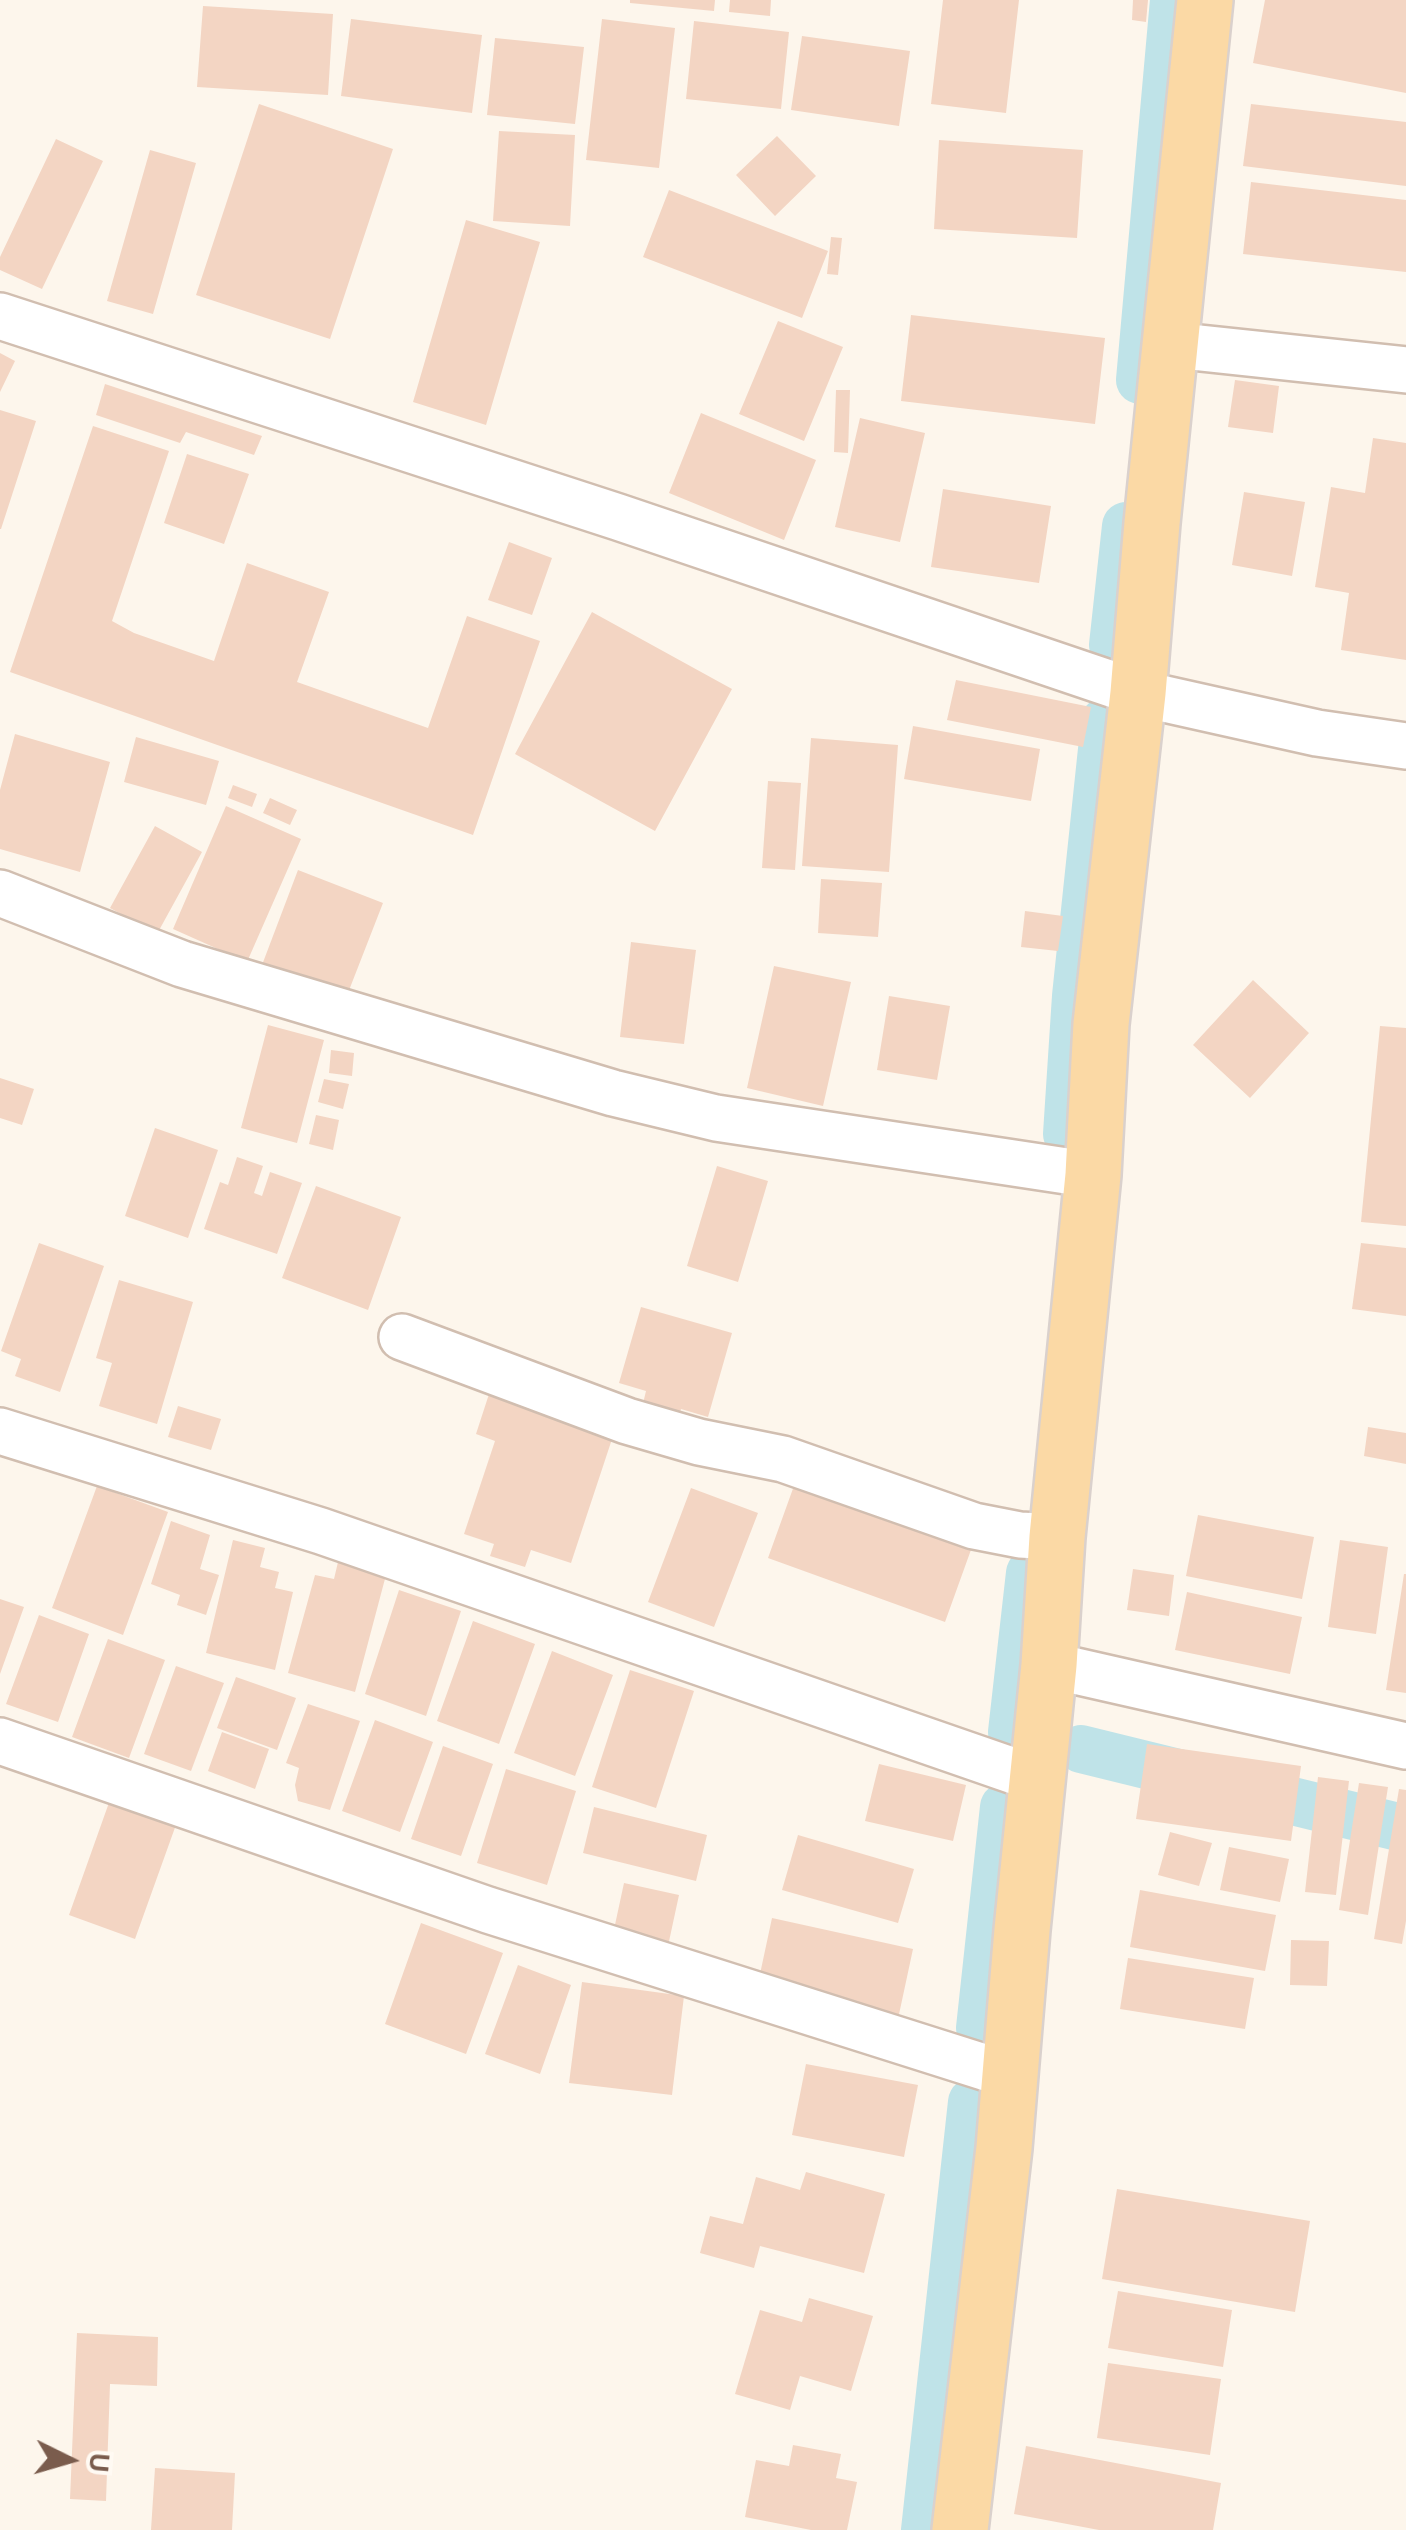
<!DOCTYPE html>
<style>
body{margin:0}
#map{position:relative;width:1406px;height:2530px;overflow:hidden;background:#fdf6ec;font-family:Ubuntu,sans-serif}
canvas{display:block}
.north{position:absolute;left:20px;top:2410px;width:100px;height:100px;-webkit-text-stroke:8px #fffaf3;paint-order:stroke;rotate:95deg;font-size:28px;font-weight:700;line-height:40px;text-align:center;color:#7a5c4d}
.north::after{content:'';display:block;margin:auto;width:35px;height:45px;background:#7a5c4d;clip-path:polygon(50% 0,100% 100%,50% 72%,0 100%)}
</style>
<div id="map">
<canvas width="1406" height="2530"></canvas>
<div class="north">U</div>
</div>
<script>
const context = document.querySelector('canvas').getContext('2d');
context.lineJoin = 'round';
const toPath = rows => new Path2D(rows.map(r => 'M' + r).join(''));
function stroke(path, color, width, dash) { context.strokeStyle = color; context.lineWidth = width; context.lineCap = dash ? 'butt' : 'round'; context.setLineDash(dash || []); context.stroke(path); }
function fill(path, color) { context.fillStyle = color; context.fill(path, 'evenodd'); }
stroke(toPath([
 [1140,380,1174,0],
 [1113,645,1126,526],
 [1067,1134,1076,996,1105,721],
 [1016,1733,1012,1732,1030,1573],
 [1081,1749,1406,1829],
 [980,2028,1004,1807],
 [925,2530,972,2102]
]), '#bfe3e8', 48);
fill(toPath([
 [630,0,715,0,714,11,630,3],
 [730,0,771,0,770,16,729,12],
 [943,0,1019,0,1006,113,931,104],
 [1133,0,1148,0,1146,22,1132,20],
 [1265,0,1406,0,1406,93,1253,63],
 [203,6,333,14,328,95,197,87],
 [351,19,482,35,472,113,341,96],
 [602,19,675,28,659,168,586,160],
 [694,21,789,32,781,109,686,99],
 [802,36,910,51,899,126,791,110],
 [495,38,584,47,575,124,487,115],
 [259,104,393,149,330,339,196,295],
 [1251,104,1406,122,1406,186,1243,166],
 [499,131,575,135,570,226,493,221],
 [777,136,816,176,775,216,736,175],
 [56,139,103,161,42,289,0,270,0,257],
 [939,140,1083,150,1077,238,934,229],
 [150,150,196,163,153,314,107,301],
 [1251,182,1406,200,1406,272,1243,254],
 [669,190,828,251,802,318,643,257],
 [466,220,540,242,486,425,413,402],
 [831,237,842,238,838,275,827,274],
 [911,315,1105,338,1095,424,901,401],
 [778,321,843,347,804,441,739,414],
 [0,353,15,361,0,392],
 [1235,380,1279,386,1273,433,1228,427],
 [105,384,262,436,254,455,186,432,180,443,96,415],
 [836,390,850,390,848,453,834,452],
 [0,410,36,421,1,529,0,529],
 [701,413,816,460,784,540,669,493],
 [860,418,925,433,900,542,835,527],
 [93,426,169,451,112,621,134,633,214,661,247,563,329,592,297,682,428,728,467,616,540,641,473,835,10,672],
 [1373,438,1406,443,1406,660,1341,650,1349,593,1315,587,1331,487,1365,493],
 [187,454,249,474,224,544,164,523],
 [943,489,1051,506,1039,583,931,567],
 [1244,492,1305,502,1292,576,1232,565],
 [509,542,552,558,532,615,488,600],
 [592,612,732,689,655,831,515,754],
 [956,680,1091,707,1083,747,947,720],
 [913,726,1040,749,1031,801,904,779],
 [15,734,110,762,80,872,0,849,0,790],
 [136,737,219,761,206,805,124,782],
 [811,738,898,745,889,872,802,866],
 [768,781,801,783,795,870,762,868],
 [233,785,257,794,252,807,228,798],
 [270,798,297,810,290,825,263,813],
 [226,806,301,839,247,962,173,929],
 [155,826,202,852,157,934,110,908],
 [298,870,383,903,346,998,262,965],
 [821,879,882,883,878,937,818,933],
 [1025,911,1063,916,1058,951,1021,947],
 [631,942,696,950,684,1044,620,1037],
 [774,966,851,982,823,1106,747,1088],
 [1253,980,1309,1033,1250,1098,1193,1045],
 [889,996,950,1006,937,1080,877,1070],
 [268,1025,324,1040,297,1143,241,1128],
 [1380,1026,1406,1028,1406,1226,1361,1222],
 [331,1050,354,1053,352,1076,329,1073],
 [0,1078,34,1089,22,1125,0,1118],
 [324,1079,349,1084,343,1109,318,1102],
 [316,1115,339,1120,333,1150,309,1144],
 [155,1128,218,1150,188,1238,125,1216],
 [237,1157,263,1166,254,1193,262,1196,270,1172,302,1183,277,1254,204,1229,220,1182,228,1185],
 [717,1166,768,1181,738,1282,687,1266],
 [316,1186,401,1217,368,1310,282,1278],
 [39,1243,104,1266,60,1392,15,1376,21,1359,1,1351],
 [1361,1243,1406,1248,1406,1316,1352,1309],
 [119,1280,193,1302,157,1424,99,1406,112,1363,96,1358],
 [641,1307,732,1333,708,1417,681,1409,676,1426,640,1416,646,1391,619,1383],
 [489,1394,613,1436,571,1563,531,1550,525,1567,490,1556,494,1544,464,1534,495,1441,476,1434],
 [178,1406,221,1419,211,1450,168,1437],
 [1368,1427,1406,1433,1406,1464,1364,1456],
 [795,1483,972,1547,945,1622,768,1558],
 [97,1486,168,1512,123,1635,52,1608],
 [691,1488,758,1513,714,1627,648,1602],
 [1198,1515,1314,1537,1302,1599,1186,1576],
 [171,1521,210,1535,200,1569,219,1575,206,1615,177,1605,180,1595,151,1584],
 [233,1540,265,1548,260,1567,279,1572,275,1588,293,1592,275,1670,206,1653],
 [1340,1540,1388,1547,1376,1634,1328,1627],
 [338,1562,386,1575,355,1692,288,1673,315,1575,334,1579],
 [1133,1569,1174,1575,1169,1616,1127,1610],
 [1404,1574,1406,1574,1406,1693,1386,1690],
 [399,1590,461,1611,426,1716,365,1694],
 [1187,1592,1302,1617,1290,1674,1175,1650],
 [0,1599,24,1607,0,1674],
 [39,1615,89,1634,58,1722,6,1704],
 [473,1621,535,1644,499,1744,437,1721],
 [108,1639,165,1660,129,1758,72,1737],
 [552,1651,613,1675,575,1776,514,1753],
 [176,1666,224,1683,191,1771,144,1754],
 [630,1670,694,1691,656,1808,592,1787],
 [236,1677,296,1698,277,1750,217,1728],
 [308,1704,360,1721,330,1810,298,1801,295,1785,299,1768,286,1763],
 [375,1720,433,1742,400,1832,342,1811],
 [222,1732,269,1749,255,1789,208,1771],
 [1147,1744,1301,1766,1291,1841,1136,1819],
 [443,1746,493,1764,461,1856,411,1839],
 [879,1764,966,1785,953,1841,865,1821],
 [506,1769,576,1791,547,1885,477,1863],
 [1318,1777,1349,1781,1336,1895,1305,1892],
 [1359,1783,1388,1787,1368,1915,1339,1910],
 [1399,1789,1406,1790,1406,1921,1402,1944,1374,1939],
 [111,1797,177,1822,135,1939,69,1915],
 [594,1807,707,1835,696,1881,583,1853],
 [1170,1832,1212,1843,1199,1886,1158,1875],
 [798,1835,914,1869,898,1923,782,1890],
 [1229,1847,1289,1859,1280,1902,1220,1890],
 [624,1883,679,1895,668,1946,613,1934],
 [1140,1890,1276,1915,1265,1971,1130,1947],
 [772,1918,913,1949,898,2019,757,1988],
 [421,1923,503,1953,466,2054,385,2024],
 [1291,1940,1329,1941,1327,1986,1290,1985],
 [1128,1958,1254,1978,1245,2029,1120,2009],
 [518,1965,571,1985,540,2074,485,2054],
 [582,1982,684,1996,672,2095,569,2083],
 [806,2064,918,2085,904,2157,792,2135],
 [806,2172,885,2194,864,2273,760,2246,754,2268,700,2253,710,2216,743,2224,756,2177,800,2190],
 [1117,2189,1310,2221,1295,2312,1102,2279],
 [1118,2291,1232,2310,1223,2367,1108,2348],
 [809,2298,873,2316,851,2391,800,2376,790,2410,735,2394,760,2310,802,2322],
 [77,2333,158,2337,157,2386,110,2384,106,2501,70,2499],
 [1108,2363,1221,2379,1210,2455,1097,2438],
 [793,2445,841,2454,836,2478,857,2482,847,2530,811,2530,745,2517,756,2460,789,2466],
 [1026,2446,1221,2483,1213,2530,1099,2530,1014,2514],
 [155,2468,235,2473,232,2530,151,2530]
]), '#f3d5c3');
const street = toPath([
 [0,316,618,517,1138,693,1317,733,1406,746],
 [1172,345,1406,370],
 [0,893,182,964,613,1093,716,1118,1093,1175],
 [402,1337,627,1421,699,1442,783,1459,974,1526,1020,1535,1057,1537],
 [0,1431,321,1531,1037,1779],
 [1049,1665,1406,1746],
 [0,1741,488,1910,1009,2075]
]);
const primary = toPath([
 [960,2530,1004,2148,1022,1930,1049,1665,1057,1537,1093,1175,1101,1024,1138,693,1152,523,1205,0]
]);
stroke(street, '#d1beb0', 50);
stroke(primary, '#dad1cd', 60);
stroke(street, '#fff', 45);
stroke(primary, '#fbd9a5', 55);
</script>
